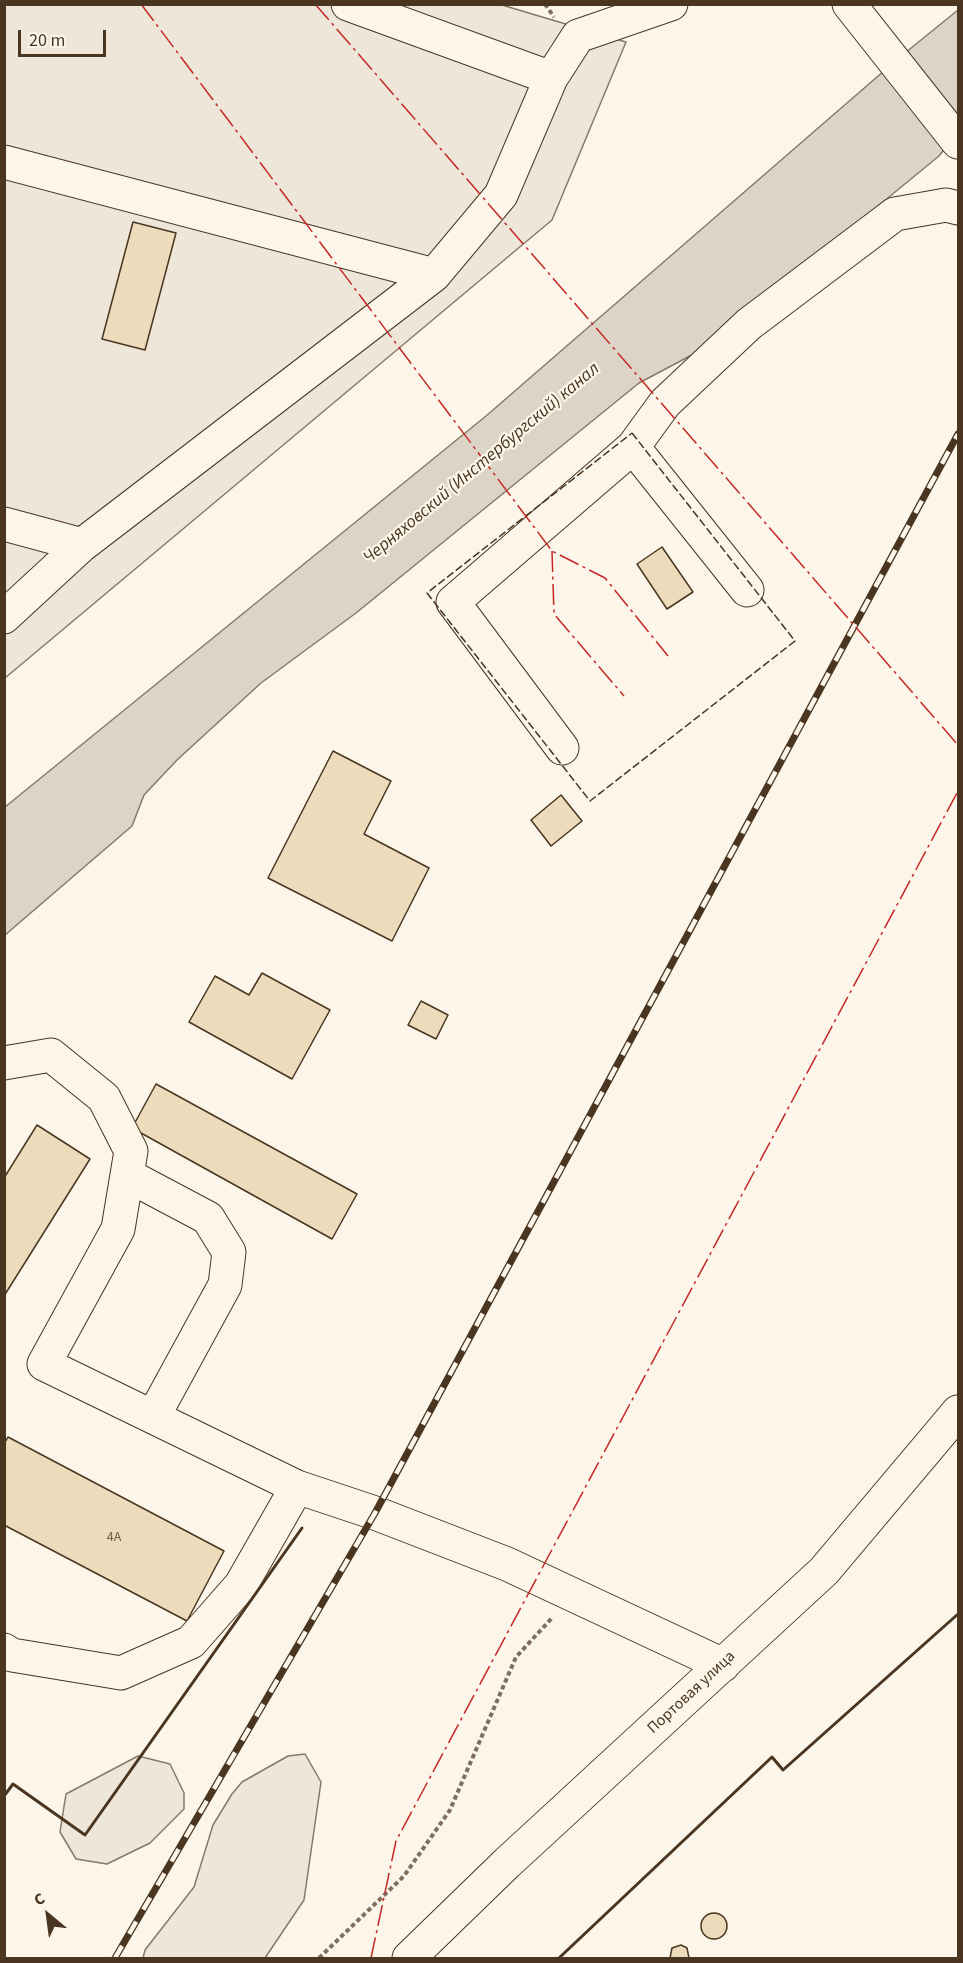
<!DOCTYPE html>
<meta charset="utf-8">
<style>
body{margin:0}
#map{position:relative;width:963px;height:1963px;overflow:hidden;background:#fbf6e9;font-family:"Source Sans 3",sans-serif}
canvas{display:block}
.frame{position:absolute;inset:0;border:6px solid #4a3520;pointer-events:none}
.north{position:absolute;left:18px;top:1885px;width:60px;height:60px;-webkit-text-stroke:4px #fbf6e9;paint-order:stroke;rotate:331deg;font-size:16px;font-weight:700;line-height:24px;text-align:center;color:#4a3520}
.north::after{content:'';display:block;margin:auto;width:21px;height:27px;background:#4a3520;clip-path:polygon(50% 0,100% 100%,50% 72%,0 100%)}
.scale{position:absolute;left:18px;top:30px;width:88px;height:27px;box-sizing:border-box;border:3px solid #4a3520;border-top:0;padding-left:8px;font-size:18px;line-height:21px;white-space:nowrap;color:#4a3520;-webkit-text-stroke:4px #fbf6e9;paint-order:stroke}
</style>
<div id="map">
<canvas width="963" height="1963"></canvas>
<div class="frame"></div>
<div class="north">С</div>
<div class="scale">20 m</div>
</div>
<script>
const context = document.querySelector('canvas').getContext('2d');
context.lineJoin = 'round';
function fill(path, color) { context.fillStyle = color; context.fill(path, 'evenodd'); }
const toPath = rows => new Path2D(rows.map(r => 'M' + r).join(''));
function stroke(path, color, width, dash) { context.strokeStyle = color; context.lineWidth = width; context.lineCap = dash ? 'butt' : 'round'; context.setLineDash(dash || []); context.stroke(path); }
function write(font, color, halo, rows, align = 'center') {
  context.font = font + ' "Source Sans 3",sans-serif'; context.lineWidth = 4.5; context.setLineDash([]); context.textBaseline = 'middle'; context.strokeStyle = halo; context.fillStyle = color; for (const [text, x, y, turn = 0] of rows) {
    context.save(); context.translate(x, y); context.rotate((+turn || 0) * Math.PI / 180); context.textAlign = isNaN(turn) ? turn : align; if (halo) context.strokeText(text, 0, 0); context.fillText(text, 0, 0); context.restore();
  }
}
const green = toPath([
 [5,5,502,5,626,42,552,220,5,678,5,5],
 [305,1754,321,1782,304,1900,265,1958,143,1958,145,1950,194,1887,213,1825,232,1794,242,1782,288,1756,305,1754],
 [138,1756,170,1764,184,1793,184,1809,150,1843,107,1864,76,1859,60,1832,66,1794,138,1756]
]);
fill(green, '#ede6d9');
stroke(green, '#887966', 1.5);
const water = toPath([
 [958,10,958,132,939,156,705,348,639,383,356,613,261,683,177,760,144,795,132,826,5,935,5,807,486,416,900,57,958,10]
]);
fill(water, '#dcd4c6');
stroke(water, '#887966', 1.5);
const building = toPath([
 [133,222,176,233,145,350,102,339,133,222],
 [662,547,693,592,667,609,637,564,662,547],
 [333,751,391,781,364,834,429,868,392,941,268,878,333,751],
 [561,795,582,821,551,846,531,820,561,795],
 [262,973,330,1010,292,1079,189,1022,215,976,249,995,262,973],
 [421,1001,448,1015,436,1039,408,1025,421,1001],
 [156,1084,357,1194,332,1239,132,1128,156,1084],
 [37,1125,90,1159,4,1296,4,1178,37,1125],
 [8,1437,224,1551,187,1621,4,1525,4,1444,8,1437],
 '701 1926a13 13 0 1 1 26 0a13 13 0 1 1-26 0Z',
 [681,1945,687,1948,689,1958,670,1958,672,1948,681,1945]
]);
fill(building, '#ecdcbc');
stroke(building, '#4a3520', 1.5);
const minor = toPath([
 [348,4,551,78],
 [849,4,958,142],
 [4,162,434,275],
 [633,447,747,590],
 [4,524,82,545],
 [4,617,82,545,434,275,501,195,551,78,578,36,671,4],
 [562,748,453,602,633,447,665,403,749,324,895,214,946,205,958,208],
 [4,1063,51,1055,104,1098,131,1151,118,1229,44,1364,297,1487,375,1513,507,1564,723,1665],
 [127,1175,208,1218,229,1252,225,1285,153,1417],
 [4,1650,12,1655,121,1673,191,1642,241,1585,297,1487],
 [409,1958,507,1863,824,1571,958,1412]
]);
stroke(minor, '#4a3520', 35);
stroke(toPath([
 [545,4,554,17],
 [319,1958,404,1876,450,1810,516,1657,552,1618]
]), '#7f6f5c', 4, [4.5, 3]);
stroke(minor, '#fbf6e9', 33);
const rail = toPath([
 [115,1958,375,1513,958,434]
]);
stroke(rail, '#4a3520', 7);
stroke(rail, '#fbf6e9', 4.5, [14]);
stroke(toPath([
 [632,433,795,641,590,801,427,593,632,433]
]), '#4a3520', 1.5, [8, 3]);
stroke(toPath([
 [4,1796,13,1784,85,1835,302,1528],
 [559,1958,772,1757,783,1770,958,1614]
]), '#4a3520', 3);
stroke(toPath([
 [141,4,552,551,605,578,668,656],
 [315,4,958,745],
 [552,551,554,614,624,696],
 [371,1958,396,1841,958,791]
]), '#c62828', 1.5, [21, 4.5, 3, 4.5]);
write('14px', '#725f47', null, [
 ["4А",114,1538]
]);
write('16px', '#4a3520', '#fbf6e9', [
 ["Портовая улица",692,1693,-43]
]);
write('italic 18px', '#4a3520', '#fbf6e9', [
 ["Черняховский (Инстербургский) канал",482,464,-40]
]);
</script>
